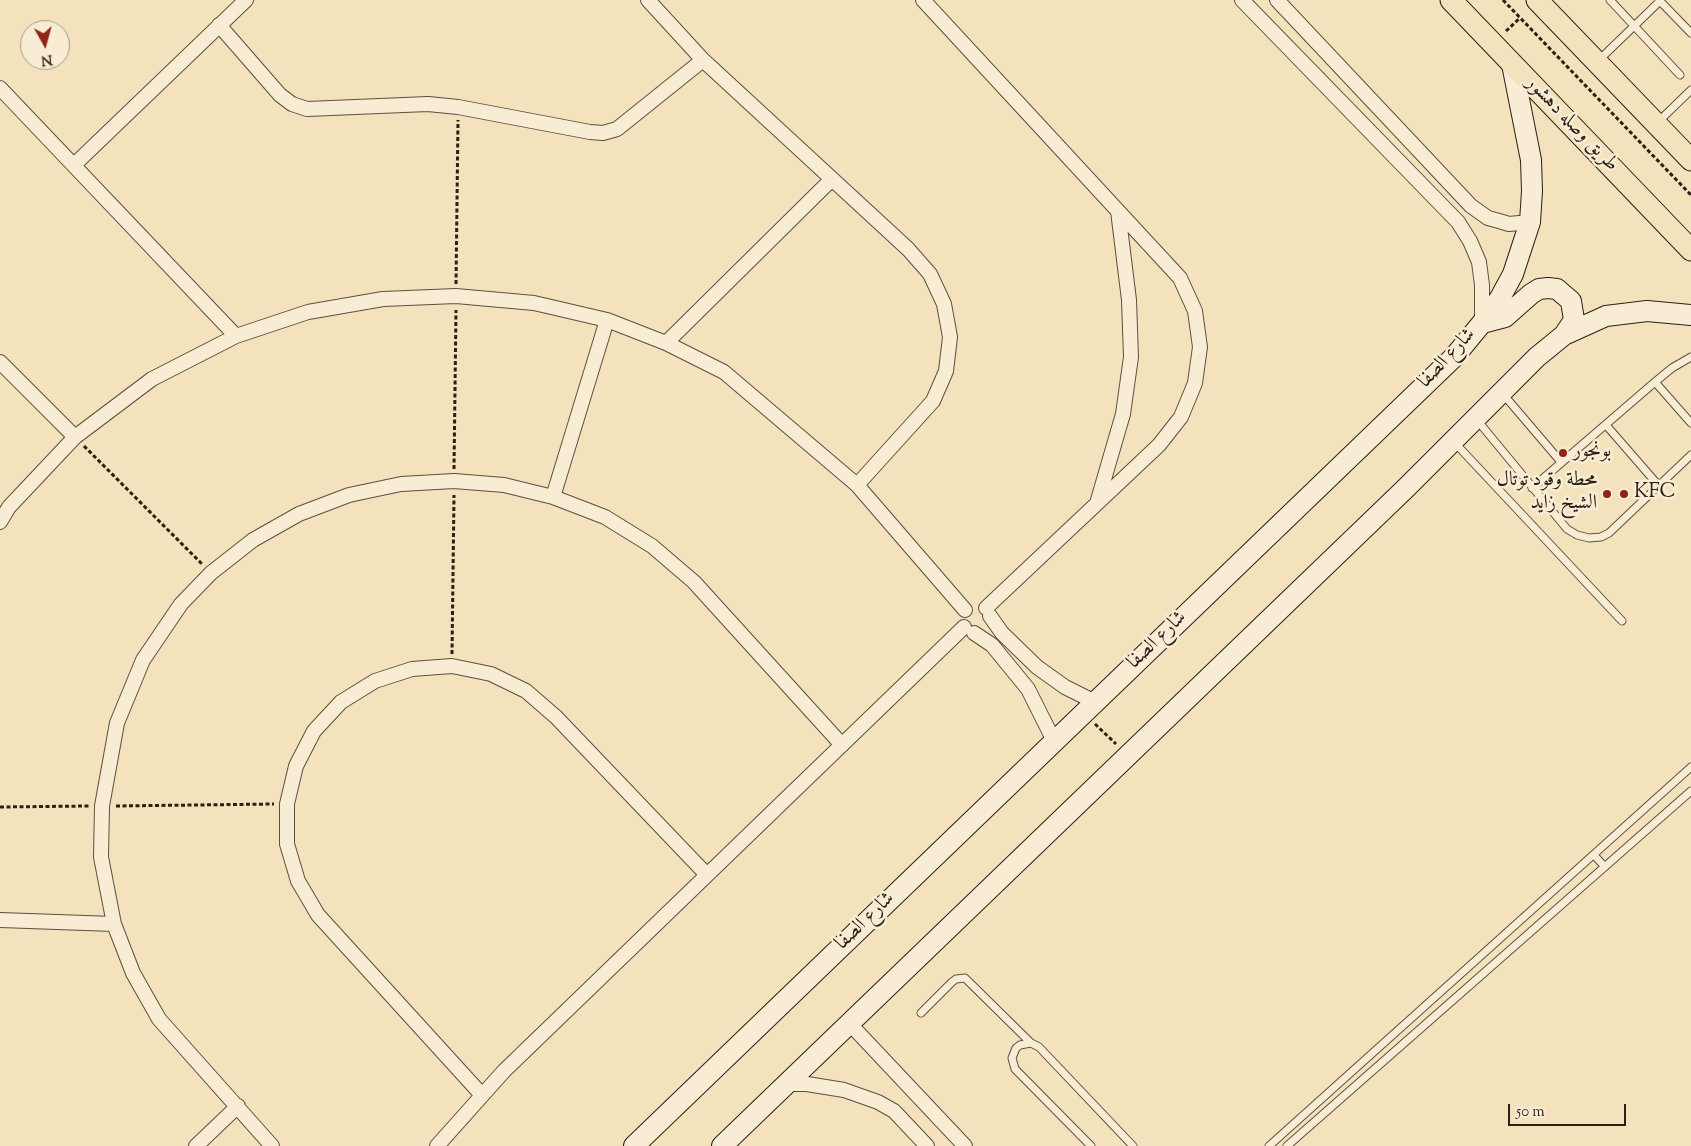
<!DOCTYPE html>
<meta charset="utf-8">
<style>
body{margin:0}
#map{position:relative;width:1691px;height:1146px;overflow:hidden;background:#f4e2bd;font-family:"Sorts Mill Goudy",serif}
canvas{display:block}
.north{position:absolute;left:20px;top:20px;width:50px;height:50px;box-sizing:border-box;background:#f8ecd4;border:1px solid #a69a88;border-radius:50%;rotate:173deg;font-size:14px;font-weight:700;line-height:20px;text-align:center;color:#2a2015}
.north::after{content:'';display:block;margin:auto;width:18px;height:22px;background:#8f2418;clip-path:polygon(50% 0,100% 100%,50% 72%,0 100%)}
.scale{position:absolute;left:1508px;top:1104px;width:118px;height:22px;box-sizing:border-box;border:2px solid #2a2015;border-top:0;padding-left:6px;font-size:15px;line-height:18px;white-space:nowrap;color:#2a2015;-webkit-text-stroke:4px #f8ecd4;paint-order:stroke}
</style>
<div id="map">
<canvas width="1691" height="1146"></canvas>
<div class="north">N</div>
<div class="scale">50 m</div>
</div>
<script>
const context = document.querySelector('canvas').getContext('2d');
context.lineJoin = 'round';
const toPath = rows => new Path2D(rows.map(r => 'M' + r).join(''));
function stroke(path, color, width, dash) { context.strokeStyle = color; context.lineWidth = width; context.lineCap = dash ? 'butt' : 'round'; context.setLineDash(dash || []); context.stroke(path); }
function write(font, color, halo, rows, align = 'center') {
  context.font = font + ' "Sorts Mill Goudy",Amiri,serif'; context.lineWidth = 5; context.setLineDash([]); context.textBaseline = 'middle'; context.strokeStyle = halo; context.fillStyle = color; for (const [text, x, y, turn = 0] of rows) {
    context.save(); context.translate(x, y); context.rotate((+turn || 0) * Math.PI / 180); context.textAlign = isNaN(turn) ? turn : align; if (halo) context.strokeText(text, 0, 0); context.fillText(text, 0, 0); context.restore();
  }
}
const lane = toPath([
 [1610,0,1680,75],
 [1659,0,1691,33],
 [1599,60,1660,1],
 [1657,123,1691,90],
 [1655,382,1691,423],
 [1503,394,1561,462],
 [1477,420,1567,529,1577,535,1589,538,1601,537,1609,533,1691,455],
 [1606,425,1659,486],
 [1454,442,1622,621],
 [1532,488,1655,382,1672,368,1691,357],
 [1594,855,1605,867],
 [921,1013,952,982,956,979,965,978,1031,1043],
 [1091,1146,1015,1069,1012,1058,1016,1048,1020,1045,1031,1043,1039,1047,1133,1146],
 [1269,1146,1691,767],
 [1287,1146,1691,791]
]);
const street = toPath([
 [648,0,703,60,908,249,930,274,944,304,950,337,946,371,933,401,857,485],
 [923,0,1180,278,1195,311,1200,347,1195,383,1181,417,1159,445,986,608],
 [1242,0,1458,222,1470,241,1479,262,1482,285,1482,323],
 [1277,0,1471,206,1488,218,1499,221,1509,224,1530,222],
 [219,25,280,95,292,104,307,109,428,104,458,107,590,132,603,133,617,129,703,60],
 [0,88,236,336],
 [74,165,246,0],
 [666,343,832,179],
 [0,362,75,437],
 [553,497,607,320],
 [1098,500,1123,414,1131,357,1129,300,1118,211],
 [0,522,9,507,75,437,152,379,236,336,308,312,383,299,456,296,534,303,607,320,666,343,724,372,857,485,965,610],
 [990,616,1002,633,1037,667,1065,687,1095,702],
 [974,633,992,645,1028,689,1054,741],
 [0,920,114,924],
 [851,1025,965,1146],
 [789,1084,807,1084,844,1090,878,1102,894,1111,927,1146],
 [481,1094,318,915,298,881,287,844,287,804,296,766,314,731,341,702,375,681,412,669,452,666,491,674,526,691,556,717,707,875],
 [196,1146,238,1106],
 [272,1146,159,1019,133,973,114,924,101,857,102,806,117,723,143,660,181,604,211,573,253,540,299,514,349,495,401,484,454,481,504,485,553,497,605,517,652,546,694,582,842,745],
 [437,1146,504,1071,964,627]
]);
const secondary = toPath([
 [1482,323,1505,317,1531,294,1539,289,1548,288,1557,289,1571,301,1574,320,1564,335],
 [634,1146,1454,357,1482,323,1500,298,1513,274,1530,222,1532,191,1531,160,1512,64],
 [722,1146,1406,488,1537,357,1564,335,1606,316,1647,311,1691,315]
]);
const primary = toPath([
 [1451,0,1691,250],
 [1537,0,1691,160]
]);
stroke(lane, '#5c503f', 9);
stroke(street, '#5c503f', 16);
stroke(secondary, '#2a2015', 22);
stroke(primary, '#2a2015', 23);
stroke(toPath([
 [1503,0,1691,195],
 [1506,31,1520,18],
 [456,284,458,120],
 [84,446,202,564],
 [454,469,456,310],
 [452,654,454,495],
 [1095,724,1116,744],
 [116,806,274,804],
 [0,807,89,806]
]), '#2a2015', 3, [4, 2.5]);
stroke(lane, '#f8ecd4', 7);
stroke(street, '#f8ecd4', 14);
stroke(secondary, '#f8ecd4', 20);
stroke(primary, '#f4e2bd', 21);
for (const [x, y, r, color] of [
 [1563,453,5,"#8f2418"],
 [1607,494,5,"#8f2418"],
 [1624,494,5,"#8f2418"]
]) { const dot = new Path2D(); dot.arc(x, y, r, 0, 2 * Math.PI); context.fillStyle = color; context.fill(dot); stroke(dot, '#f8ecd4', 2); }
write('20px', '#2a2015', '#f8ecd4', [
 ["طريق وصله دهشور",1571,125,46],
 ["شارع الصفا",1448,359,-47],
 ["شارع الصفا",1158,641,-44],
 ["شارع الصفا",866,922,-44]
]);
write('20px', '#2a2015', '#f8ecd4', [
 ["بونجور",1573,453],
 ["محطة وقود توتال",1597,482,"right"],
 ["الشيخ زايد",1597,505,"right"],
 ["KFC",1634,494]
], 'left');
</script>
